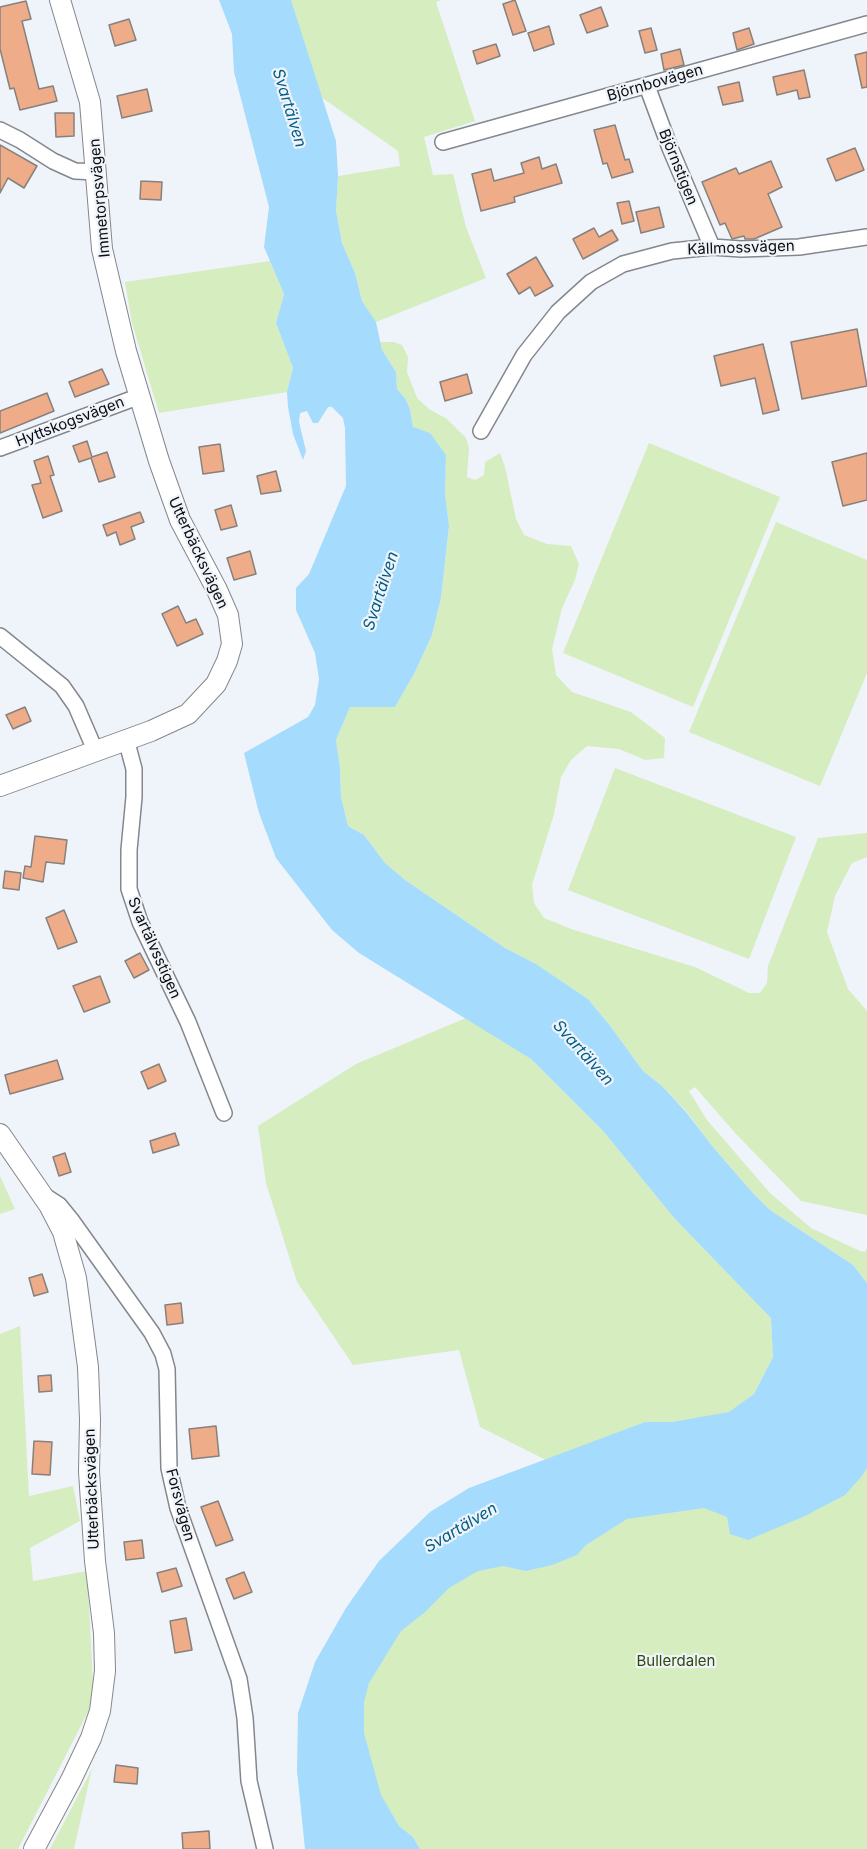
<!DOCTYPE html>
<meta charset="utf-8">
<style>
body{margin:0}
canvas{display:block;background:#eff3fa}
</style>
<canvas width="867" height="1849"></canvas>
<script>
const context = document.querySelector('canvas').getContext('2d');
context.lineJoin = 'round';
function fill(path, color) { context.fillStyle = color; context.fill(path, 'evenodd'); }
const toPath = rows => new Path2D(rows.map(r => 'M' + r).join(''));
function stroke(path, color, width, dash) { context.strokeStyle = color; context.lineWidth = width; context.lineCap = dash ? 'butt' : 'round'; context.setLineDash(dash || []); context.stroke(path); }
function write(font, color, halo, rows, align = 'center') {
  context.font = font + ' Inter,sans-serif'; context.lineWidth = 4.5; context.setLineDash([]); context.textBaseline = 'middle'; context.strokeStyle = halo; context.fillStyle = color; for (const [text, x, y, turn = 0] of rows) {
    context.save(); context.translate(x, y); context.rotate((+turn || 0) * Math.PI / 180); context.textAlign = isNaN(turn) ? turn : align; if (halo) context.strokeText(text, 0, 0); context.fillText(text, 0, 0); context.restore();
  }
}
fill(toPath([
 [291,0,442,0,436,2,475,121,424,137,433,175,453,174,466,227,486,278,376,322,362,301,355,273,342,243,336,211,338,176,400,166,398,151,321,97],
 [270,261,284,294,276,323,293,368,287,392,159,413,132,323,125,282],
 [380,342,394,342,402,345,408,357,407,372,417,398,429,409,447,419,466,438,469,448,467,477,475,480,484,475,485,462,500,453,505,467,516,519,524,535,547,544,571,546,579,564,575,580,562,608,552,649,556,675,572,692,631,712,665,738,664,758,645,760,619,749,587,746,571,760,561,777,554,814,532,885,534,903,544,918,571,929,695,967,749,993,760,993,767,983,768,966,818,838,867,833,867,857,852,863,835,896,827,932,848,989,867,1011,867,1215,801,1201,736,1134,695,1087,689,1091,707,1120,770,1193,811,1228,860,1251,865,1252,867,1249,867,1283,853,1265,770,1210,751,1191,713,1147,686,1111,662,1086,643,1071,611,1027,588,999,536,964,505,948,405,880,385,863,364,835,348,826,341,797,340,768,336,740,350,707,395,707,415,672,432,635,441,598,449,526,445,494,446,455,413,427,410,409,405,398,397,389,396,372,382,350],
 [649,443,780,497,693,707,563,653],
 [776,522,867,560,867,673,820,786,689,732],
 [615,768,796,837,749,959,568,890],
 [466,1018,531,1059,604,1132,675,1219,771,1317,773,1357,754,1394,729,1413,672,1422,645,1422,546,1460,480,1427,459,1350,353,1365,297,1282,266,1183,258,1126,356,1064],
 [0,1176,15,1209,0,1214],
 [20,1326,29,1496,73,1486,80,1521,30,1548,33,1581,87,1571,94,1700,18,1849,0,1849,0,1334],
 [867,1428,867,1849,420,1849,413,1837,399,1826,389,1809,333,1748,378,1598],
 [92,1769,74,1849,50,1849]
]), '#d6edc0');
fill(toPath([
 [219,0,291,0,336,141,338,176,336,211,342,243,355,273,362,301,376,322,382,350,396,372,397,389,405,398,410,409,413,427,430,433,446,455,445,494,449,526,441,598,432,635,415,672,395,707,350,707,336,740,340,768,341,797,348,826,364,835,385,863,405,880,505,948,536,964,588,999,611,1027,643,1071,662,1086,686,1112,713,1147,751,1191,770,1210,853,1265,867,1283,867,1468,861,1477,845,1495,805,1516,748,1540,730,1534,727,1517,704,1508,627,1519,586,1545,577,1555,552,1565,526,1571,503,1566,478,1571,449,1588,424,1613,401,1631,369,1683,364,1702,364,1733,381,1795,399,1826,413,1837,420,1849,305,1849,297,1771,298,1713,315,1662,346,1608,379,1561,430,1512,469,1488,645,1422,672,1422,729,1412,754,1394,773,1357,771,1318,675,1219,604,1132,531,1059,359,953,332,930,276,858,259,813,244,753,308,717,315,705,319,679,315,653,296,610,296,588,309,574,346,486,345,428,343,418,332,407,328,407,318,423,313,423,307,411,300,413,299,422,306,451,303,460,293,434,288,407,287,392,293,368,276,323,284,294,264,247,269,207,234,72,232,34]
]), '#a5dbfd');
const building = toPath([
 [515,0,526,31,513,35,503,4,515,0],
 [26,1,31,19,22,21,39,89,53,86,57,101,20,110,14,88,10,89,0,49,0,7,26,1],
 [601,7,608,26,587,33,580,15,601,7],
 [129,19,136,40,115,46,109,25,129,19],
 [549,26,554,44,534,51,528,33,549,26],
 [651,28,657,50,645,53,639,31,651,28],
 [749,28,754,44,737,50,733,33,749,28],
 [496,44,500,56,477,64,473,51,496,44],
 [680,49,684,65,664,70,661,54,680,49],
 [867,52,867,87,862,88,855,55,867,52],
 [804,70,810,97,799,99,797,90,777,95,773,77,804,70],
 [739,82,743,101,723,105,718,87,739,82],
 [147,89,152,111,122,118,117,96,147,89],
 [55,113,74,113,74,136,56,137,55,113],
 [615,125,625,160,629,159,633,172,612,178,607,163,603,164,594,130,615,125],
 [0,145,37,166,24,188,8,178,0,193,0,145],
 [855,148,864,170,836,181,827,159,855,148],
 [539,157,542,169,556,164,562,183,514,197,515,202,481,211,472,174,491,169,494,181,524,173,521,163,539,157],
 [771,161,782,187,768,194,782,227,754,239,745,239,744,236,732,239,725,223,720,225,702,182,736,168,739,174,771,161],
 [141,181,162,182,161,200,140,199,141,181],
 [629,201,634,221,622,224,617,203,629,201],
 [659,207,664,227,641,233,636,212,659,207],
 [594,228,599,237,612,230,618,240,583,259,573,239,594,228],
 [536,257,553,286,535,296,530,287,519,294,507,274,536,257],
 [857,329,867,386,802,399,791,342,857,329],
 [763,344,779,410,763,414,755,378,721,386,714,356,763,344],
 [102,369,109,384,75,397,69,382,102,369],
 [467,374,472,393,445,401,440,382,467,374],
 [47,393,54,411,0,433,0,411,47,393],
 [87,441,92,457,107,452,115,477,99,482,91,458,79,462,73,446,87,441],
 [220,444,224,471,203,474,199,447,220,444],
 [867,453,867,500,843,506,832,462,867,453],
 [48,456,54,475,50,476,62,511,43,518,32,485,41,483,34,461,48,456],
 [276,471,281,491,261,494,257,476,276,471],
 [231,505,237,526,221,530,215,510,231,505],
 [140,512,144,522,131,527,135,539,120,545,116,532,107,536,103,525,140,512],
 [250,551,256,574,234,580,227,558,250,551],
 [178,606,186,623,196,619,203,634,177,646,162,614,178,606],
 [25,707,31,721,13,729,6,715,25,707],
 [35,836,67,840,64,864,46,862,43,882,23,878,25,866,31,867,35,836],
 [5,871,21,873,19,890,3,888,5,871],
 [64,910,77,942,58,949,46,918,64,910],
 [140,953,149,970,134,978,125,961,140,953],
 [100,976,110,1002,84,1012,73,986,100,976],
 [57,1060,63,1079,10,1094,5,1075,57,1060],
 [159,1064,166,1081,148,1089,141,1072,159,1064],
 [175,1133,179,1145,153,1153,150,1141,175,1133],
 [65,1153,71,1172,59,1176,53,1157,65,1153],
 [42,1274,48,1292,34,1296,29,1278,42,1274],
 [181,1303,183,1323,167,1325,165,1305,181,1303],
 [51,1375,52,1391,39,1392,38,1376,51,1375],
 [216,1426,219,1456,192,1459,189,1429,216,1426],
 [34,1441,52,1442,50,1475,32,1474,34,1441],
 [218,1501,233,1540,216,1546,201,1507,218,1501],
 [142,1540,144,1558,126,1560,124,1542,142,1540],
 [176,1568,182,1586,162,1592,157,1573,176,1568],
 [244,1572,252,1592,234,1599,226,1579,244,1572],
 [186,1618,192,1650,175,1653,170,1621,186,1618],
 [116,1765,138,1768,137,1784,114,1782,116,1765],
 [209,1831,210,1849,183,1849,182,1833,209,1831]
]);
fill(building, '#eeac89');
stroke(building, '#87817d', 1.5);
const minor = toPath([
 [647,86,670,148,712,247],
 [0,130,20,140,53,161,75,171,97,172],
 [443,142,867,24],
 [481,431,524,355,558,312,591,282,623,264,672,251,712,247,741,249,799,247,867,237],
 [0,448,140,396],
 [0,636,62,686,76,706,95,750],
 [126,739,134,769,134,797,129,850,129,889,140,922,188,1022,224,1113],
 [45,1196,59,1205,72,1221,152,1333,163,1354,167,1369,169,1468,178,1508,239,1679,245,1718,249,1781,265,1849]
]);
const tertiary = toPath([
 [0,786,151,731,188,714,216,684,227,661,232,644,228,615,217,590,180,520,159,461,126,351,102,249,90,102,60,0],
 [0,1134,49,1205,63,1232,76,1278,88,1367,90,1420,89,1472,95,1561,104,1633,105,1671,100,1711,91,1738,71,1780,34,1849]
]);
stroke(minor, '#84878d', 18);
stroke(tertiary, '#84878d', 22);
stroke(minor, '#fff', 15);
stroke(tertiary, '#fff', 20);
write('15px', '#0b0c0e', '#eff3fa', [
 ["Björnbovägen",655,83,-16],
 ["Björnstigen",678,167,68],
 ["Immetorpsvägen",100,198,-95],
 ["Källmossvägen",741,248,-2],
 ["Hyttskogsvägen",70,422,-21],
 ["Utterbäcksvägen",198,553,65],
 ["Svartälvsstigen",154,948,66],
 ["Utterbäcksvägen",92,1489,-92],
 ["Forsvägen",180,1505,75]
]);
write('15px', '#304a03', '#eff3fa', [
 ["Bullerdalen",676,1661]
]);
write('italic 16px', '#005d85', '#eff3fa', [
 ["Svartälven",289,108,73],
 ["Svartälven",381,591,-72],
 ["Svartälven",583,1053,48],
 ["Svartälven",461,1528,-31]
]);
</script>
